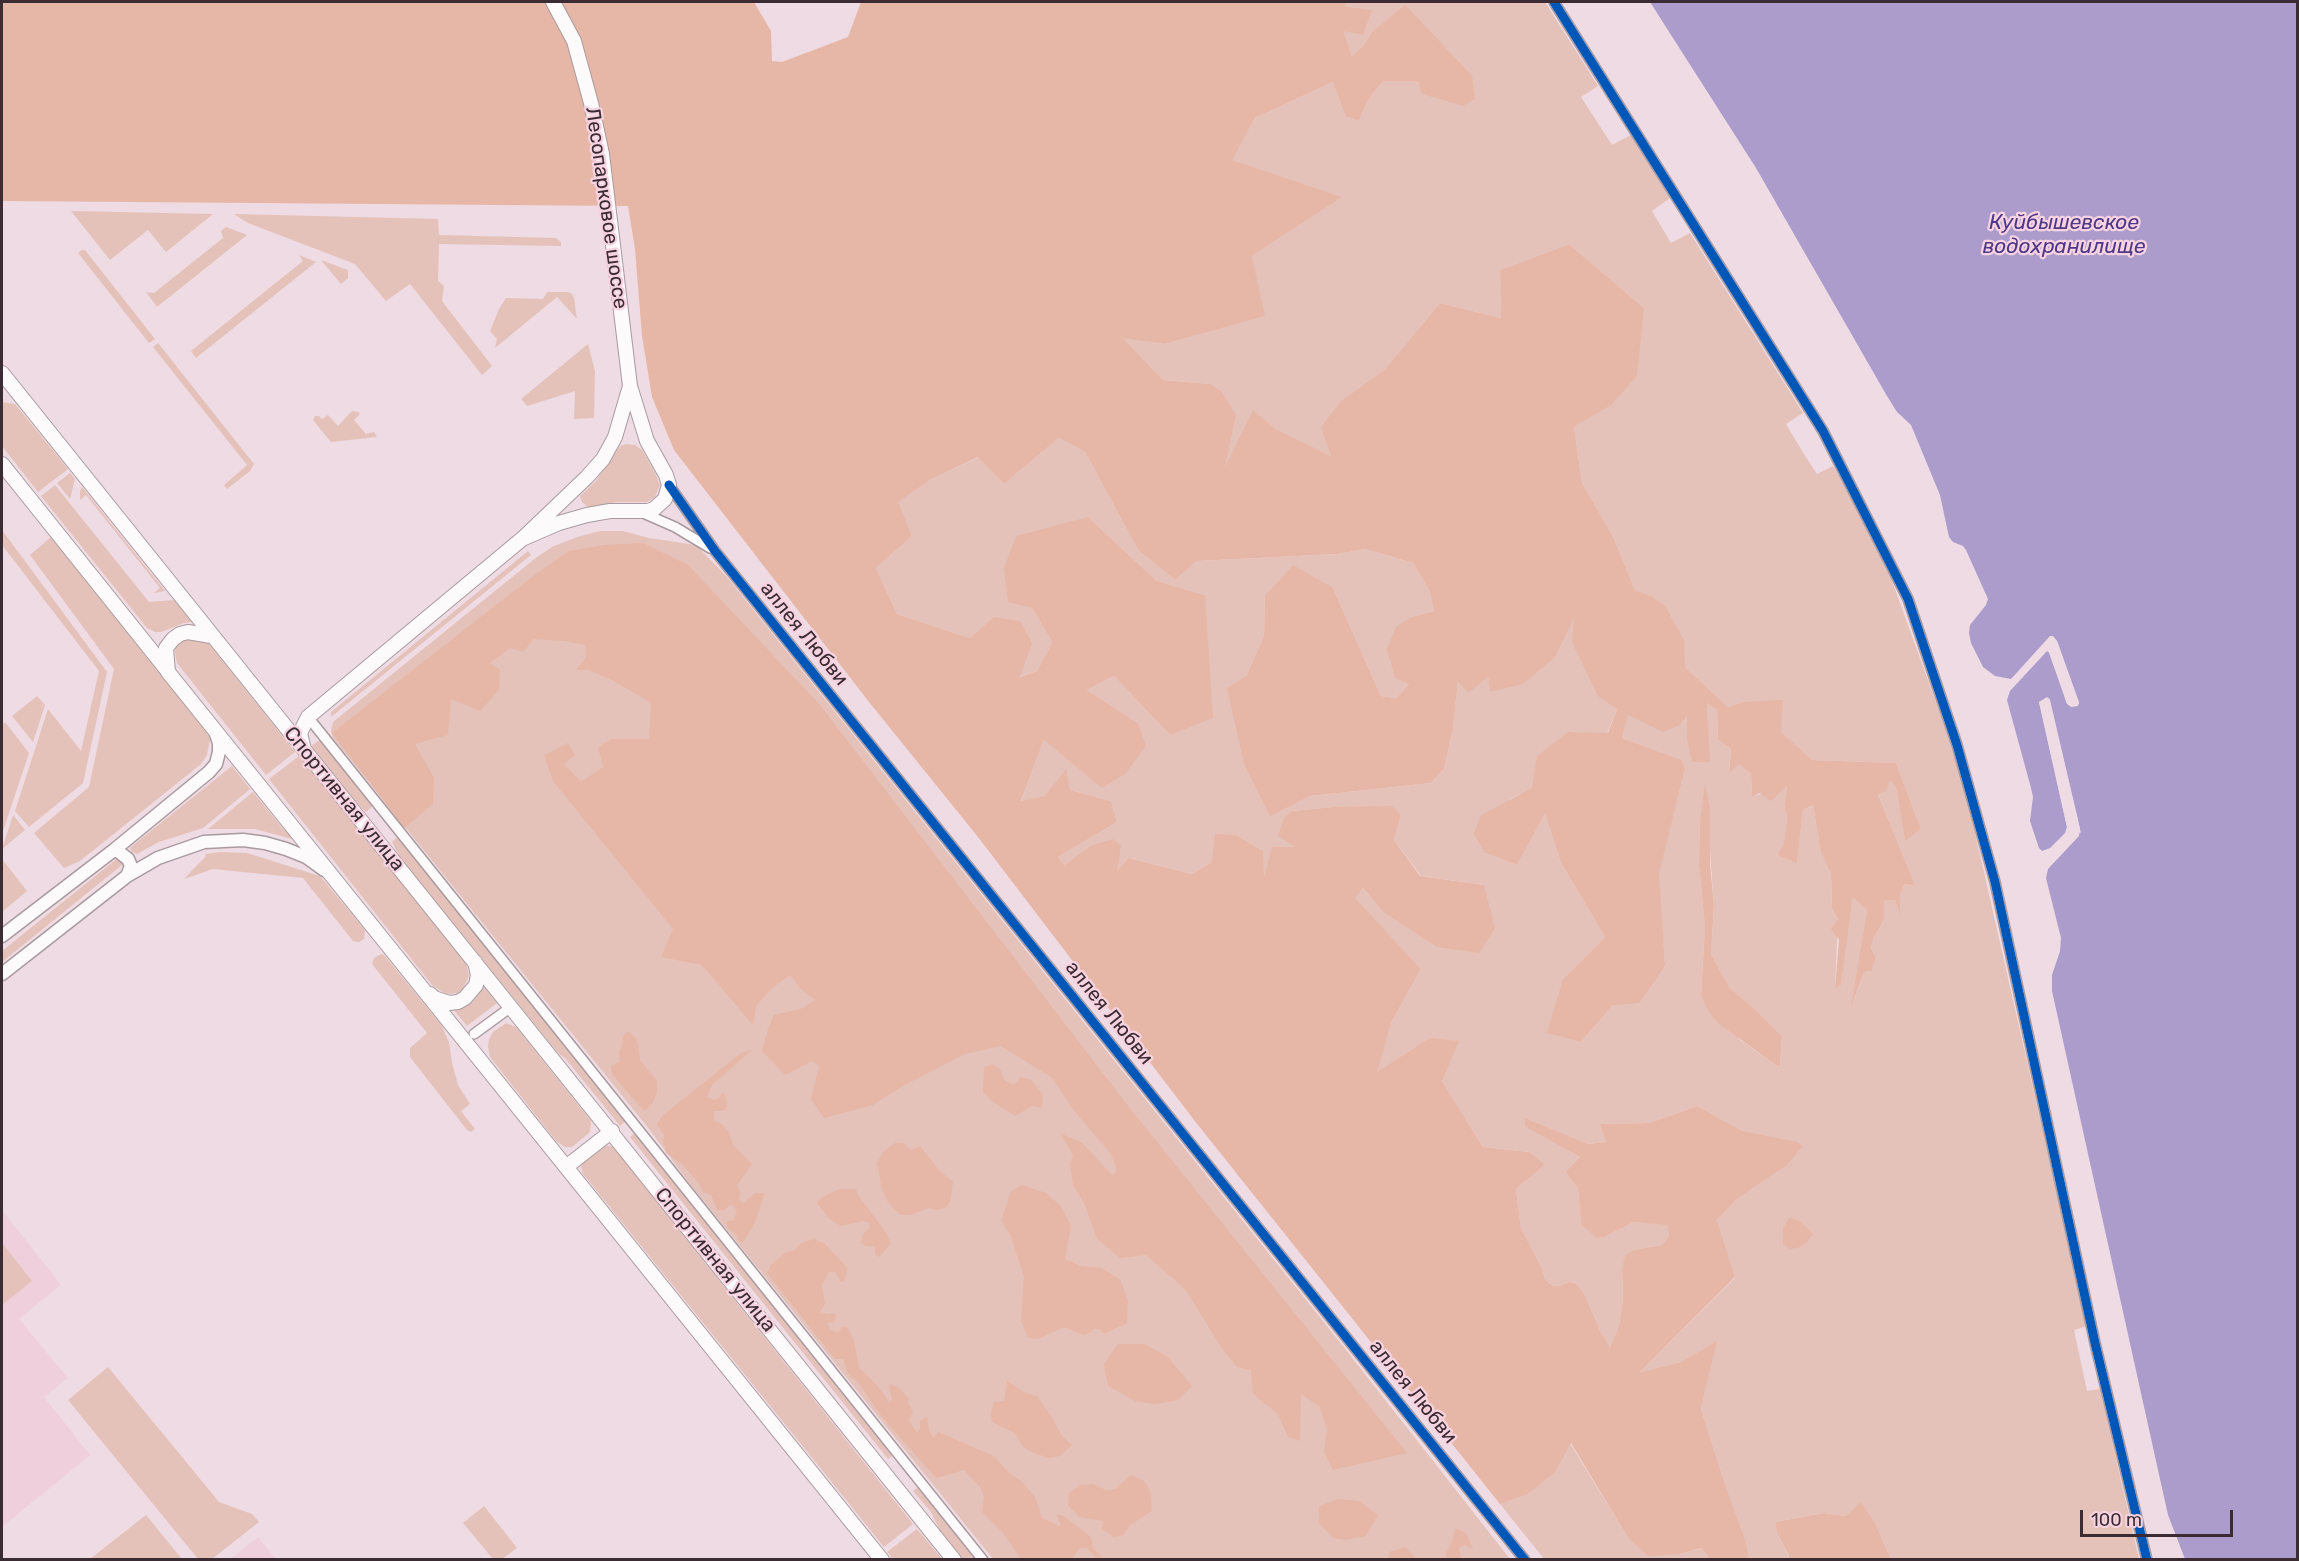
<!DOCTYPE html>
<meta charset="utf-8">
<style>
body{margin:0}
#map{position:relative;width:2299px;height:1561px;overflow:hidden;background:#efdbe3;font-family:Rubik,sans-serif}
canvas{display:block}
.frame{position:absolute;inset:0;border:3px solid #3a2c32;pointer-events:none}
.scale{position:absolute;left:2080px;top:1510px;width:153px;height:27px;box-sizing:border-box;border:3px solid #3a2c32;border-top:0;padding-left:8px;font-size:18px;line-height:21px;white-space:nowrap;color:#3a2c32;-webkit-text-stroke:4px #f7d3e2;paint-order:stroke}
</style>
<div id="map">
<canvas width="2299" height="1561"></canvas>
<div class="frame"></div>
<div class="scale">100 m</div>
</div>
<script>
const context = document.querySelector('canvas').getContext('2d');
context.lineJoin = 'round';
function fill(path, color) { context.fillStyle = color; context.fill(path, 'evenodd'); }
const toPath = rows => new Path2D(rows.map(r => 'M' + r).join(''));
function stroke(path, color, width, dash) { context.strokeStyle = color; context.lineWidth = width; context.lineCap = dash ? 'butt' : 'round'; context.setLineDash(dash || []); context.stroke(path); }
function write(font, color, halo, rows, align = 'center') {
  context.font = font + ' Rubik,sans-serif'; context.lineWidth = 4.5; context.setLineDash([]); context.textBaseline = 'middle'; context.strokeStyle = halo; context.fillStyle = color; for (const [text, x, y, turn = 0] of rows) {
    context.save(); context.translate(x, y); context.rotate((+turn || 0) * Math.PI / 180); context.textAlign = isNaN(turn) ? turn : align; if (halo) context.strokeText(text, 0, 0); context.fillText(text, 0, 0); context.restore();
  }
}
fill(toPath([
 [2,1210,61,1285,19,1319,68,1378,44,1397,90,1455,2,1527],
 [258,1537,276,1559,230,1559]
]), '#f0cfdc');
fill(toPath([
 [1347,2,1545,2,1598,86,1581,97,1612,145,1631,135,1670,198,1652,211,1671,243,1690,233,1803,413,1786,424,1802,451,1817,474,1833,466,1842,481,1892,581,1941,716,1966,793,2087,1326,2074,1330,2087,1391,2100,1389,2139,1559,1891,1559,1876,1525,1846,1516,1824,1513,1775,1522,1777,1533,1789,1557,1788,1559,1749,1559,1746,1541,1725,1484,1701,1409,1716,1342,1681,1362,1638,1374,1735,1278,1717,1220,1737,1199,1786,1166,1767,1137,1743,1131,1697,1106,1649,1123,1601,1124,1606,1142,1587,1144,1525,1118,1525,1127,1580,1157,1565,1172,1578,1188,1581,1224,1604,1237,1634,1222,1667,1224,1669,1236,1662,1245,1633,1250,1622,1270,1623,1298,1619,1326,1610,1347,1600,1330,1585,1295,1568,1282,1560,1286,1551,1285,1545,1279,1542,1268,1521,1228,1516,1189,1537,1172,1529,1152,1483,1147,1442,1081,1429,1038,1376,1073,1392,1021,1421,969,1354,898,1362,887,1383,912,1484,885,1421,876,1394,840,1401,815,1333,807,1292,811,1296,848,1264,880,1212,862,1192,874,1130,858,1116,872,1090,846,1064,865,1058,857,1117,822,1111,801,1070,790,1021,802,1044,740,1138,723,1087,690,1114,676,1170,735,1205,595,1157,581,1088,517,1032,608,1052,642,1037,671,1019,677,993,617,970,638,897,614,876,568,912,536,897,502,930,480,979,457,1004,484,1059,438,1085,452,1138,550,1175,580,1197,561,1338,554,1365,549,1413,563,1429,590,1434,611,1411,617,1409,684,1396,698,1381,696,1333,588,1265,596,1264,636,1246,676,1270,815,1310,796,1431,783,1444,769,1453,729,1458,680,1488,677,1490,691,1567,628,1575,617,1617,709,1607,734,1568,732,1532,789,1510,799,1485,853,1517,865,1545,812,1561,863,1605,937,1563,979,1581,1042,1613,1005,1665,967,1658,873,1685,769,1682,760,1622,738,1628,714,1687,714,1687,739,1709,762,1707,703,1717,710,1718,740,1731,749,1729,772,1739,763,1751,774,1752,797,1787,785,1784,805,1787,817,1784,842,1777,855,1797,862,1803,810,1813,805,1821,853,1831,874,1832,909,1838,919,1835,987,1841,984,1853,896,1867,910,1853,1002,1864,972,1872,971,1876,957,1871,948,1874,937,1884,920,1884,901,1895,900,1899,912,1900,895,1905,884,1914,886,1878,793,1890,779,1896,788,1905,840,1921,829,1896,763,1812,760,1780,732,1742,702,1728,707,1685,667,1650,595,1635,590,1613,536,1582,483,1574,427,1582,422,1644,308,1569,244,1500,270,1501,318,1440,303,1385,369,1342,400,1332,457,1276,429,1253,411,1224,470,1210,384,1163,380,1122,337,1165,344,1264,316,1252,256,1341,197,1231,160,1255,118,1333,82,1345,116,1359,121,1368,100,1383,81,1418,81,1423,94,1440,98,1472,75,1442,44,1371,33,1364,45,1352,56,1342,31,1371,10,1343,6],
 [1705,785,1714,905,1711,954,1730,988,1756,1010,1782,1036,1780,1066,1774,1064,1739,1039,1701,995,1705,927,1699,865,1700,819],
 [71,211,213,214,166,252,148,230,110,260],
 [234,214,438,219,439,235,556,238,561,242,561,246,439,244,438,281,444,286,442,301,492,366,482,375,410,284,386,301,355,264,248,223],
 [226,227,247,235,157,307,146,292,154,293,223,238,221,231],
 [82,250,85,250,155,339,149,343,78,253],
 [299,255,316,262,196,358,191,351,303,261],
 [321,260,348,270,348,278,341,284],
 [547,292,568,292,572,294,574,298,577,319,557,297,495,348,497,339,490,331,499,309,506,298,543,299],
 [158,343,254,464,250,471,227,489,224,485,247,465,153,347],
 [588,344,595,371,594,418,574,419,575,391,527,406,521,399],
 [2,402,15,404,68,469,38,492,2,446],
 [352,411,358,412,360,414,354,420,366,434,374,432,377,437,331,442,313,420,315,416,319,416,322,419,328,415,338,426],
 [626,444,635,445,642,450,655,473,660,485,655,497,647,502,618,502,588,507,582,502,580,496,595,482,620,446],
 [70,473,75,479,70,499,57,483],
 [55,485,149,602,174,600,192,622,184,623,161,632,155,632,147,628,41,496],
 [82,487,165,591,154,593,160,588,86,495,80,500,80,491],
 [2,530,107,672,83,783,29,827,15,811,48,709,81,751,99,671,2,545],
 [600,531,623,531,649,538,696,545,727,577,1335,1336,1510,1559,993,1559,690,1184,649,1129,333,738,331,731,333,722,537,557,552,547,577,537],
 [51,537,206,731,210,739,207,755,201,764,80,861,64,868,34,833,89,787,114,669,30,555],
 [528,551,531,555,331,717,331,712],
 [187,637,206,641,210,645,295,752,266,775,177,663,175,652,176,647],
 [37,696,45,705,33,742,12,716],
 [5,722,29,753,2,834,2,725],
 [321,739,374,805,366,812,356,802,311,746],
 [299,756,466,962,469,976,462,990,457,993,446,994,432,985,269,779],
 [232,766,250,789,203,828,159,842,137,854,132,852,130,848,132,846],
 [253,792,284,830,287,829,296,840,255,829,208,829],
 [13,815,25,830,2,849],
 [399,836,628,1119,620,1126,565,1058,558,1053,399,856,392,842],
 [221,852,247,853,320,876,365,930,364,939,359,942,353,941,303,878,213,869,184,879,206,856,205,854],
 [119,857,124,863,122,865,2,962,2,951],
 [2,859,27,891,2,912],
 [381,954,384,955,442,1026,449,1043,452,1063,458,1085,470,1104,461,1111,475,1129,471,1132,467,1130,410,1057,410,1048,427,1033,372,964,374,958],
 [484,987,497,1003,467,1026,453,1009,471,1004],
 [506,1023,516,1027,591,1121,590,1132,572,1147,565,1147,556,1141,490,1057,488,1046,489,1039,493,1032],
 [636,1132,895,1454,888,1459,630,1137],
 [604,1145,613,1147,913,1524,884,1547,583,1174,581,1167,583,1160],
 [2,1243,32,1281,2,1305],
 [108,1367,219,1502,252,1514,259,1522,212,1559,198,1559,68,1400],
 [1570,1443,1628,1538,1679,1554,1703,1548,1710,1559,1544,1559,1500,1504,1526,1495],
 [921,1485,981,1559,962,1559,941,1533,931,1512,913,1491],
 [484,1506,517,1548,502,1559,493,1559,463,1523],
 [146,1515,182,1559,90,1559],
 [917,1529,942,1559,893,1559,887,1552]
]), '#e4c2b9');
fill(toPath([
 [2,2,754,2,771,31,772,61,782,62,848,37,861,2,1347,2,1344,6,1372,10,1363,35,1343,31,1352,56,1364,45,1371,33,1405,5,1472,75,1475,99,1463,106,1422,94,1418,81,1383,81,1368,100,1359,121,1345,116,1333,82,1255,118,1232,160,1342,197,1252,256,1265,316,1165,344,1123,338,1163,380,1210,384,1221,391,1236,415,1225,467,1253,410,1276,429,1331,456,1321,427,1342,400,1385,369,1440,303,1501,318,1500,270,1569,244,1644,308,1637,376,1611,405,1574,427,1582,483,1613,536,1635,590,1650,595,1665,606,1684,640,1685,667,1728,707,1742,702,1783,700,1781,732,1812,760,1896,763,1921,829,1905,841,1896,788,1890,780,1886,791,1878,794,1915,886,1905,884,1900,895,1900,915,1895,900,1884,901,1884,920,1874,937,1871,948,1876,957,1872,971,1864,972,1851,1007,1867,910,1853,897,1841,985,1835,988,1839,940,1831,929,1838,919,1832,909,1831,874,1821,853,1813,805,1803,810,1797,863,1777,855,1784,842,1787,817,1784,805,1787,786,1771,801,1760,793,1752,797,1751,774,1739,764,1729,773,1731,749,1718,740,1717,710,1707,703,1710,762,1692,762,1687,739,1687,715,1680,725,1663,732,1628,715,1622,738,1682,760,1685,769,1659,873,1665,966,1639,1003,1613,1005,1581,1042,1547,1033,1563,979,1605,937,1561,863,1545,813,1517,865,1485,853,1474,834,1481,815,1532,788,1537,756,1568,732,1608,733,1617,709,1598,696,1572,642,1574,618,1555,657,1523,684,1490,692,1488,677,1468,693,1458,681,1453,729,1444,769,1431,783,1310,796,1270,816,1244,764,1227,688,1246,676,1264,636,1265,596,1293,565,1333,588,1381,696,1396,698,1409,684,1395,678,1387,649,1396,627,1411,617,1434,611,1429,590,1413,563,1365,549,1338,554,1197,561,1175,580,1138,550,1085,452,1059,438,1004,484,978,457,930,480,898,502,912,536,876,568,897,614,970,638,993,617,1020,621,1032,643,1020,677,1037,671,1052,642,1032,608,1008,602,1004,568,1016,536,1088,517,1157,581,1205,595,1213,718,1170,735,1114,676,1087,690,1138,723,1146,746,1125,774,1102,788,1044,740,1021,801,1045,796,1066,769,1070,790,1111,801,1117,822,1058,857,1064,865,1090,846,1113,839,1121,846,1117,871,1129,858,1192,874,1212,862,1215,834,1235,835,1263,851,1264,877,1272,847,1295,847,1278,836,1284,818,1292,811,1333,807,1392,806,1401,815,1394,840,1420,876,1484,885,1495,928,1479,953,1437,947,1383,912,1363,888,1355,898,1421,969,1392,1021,1377,1072,1429,1038,1459,1041,1442,1081,1483,1147,1529,1152,1544,1164,1537,1172,1516,1189,1521,1228,1542,1268,1545,1279,1551,1285,1560,1286,1568,1282,1576,1284,1585,1295,1600,1330,1610,1347,1619,1326,1623,1298,1622,1270,1625,1256,1633,1250,1662,1245,1669,1236,1667,1225,1634,1222,1604,1237,1597,1238,1581,1224,1578,1188,1565,1172,1580,1157,1525,1127,1525,1118,1588,1144,1606,1142,1600,1124,1649,1123,1697,1106,1743,1131,1797,1142,1803,1146,1786,1166,1737,1199,1717,1220,1735,1277,1639,1373,1681,1362,1717,1341,1701,1409,1725,1484,1746,1541,1749,1559,1710,1559,1702,1548,1679,1554,1648,1556,1628,1538,1571,1443,1555,1472,1526,1495,1500,1504,1194,1120,978,837,869,702,674,450,652,397,642,336,635,249,628,206,2,201],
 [643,543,688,565,820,705,1125,1102,1407,1453,1333,1470,1324,1452,1327,1430,1320,1407,1301,1394,1300,1441,1288,1437,1278,1414,1253,1394,1251,1370,1237,1367,1221,1347,1185,1289,1146,1255,1120,1258,1097,1239,1084,1203,1073,1185,1070,1164,1073,1155,1060,1133,1082,1143,1113,1176,1117,1170,1111,1154,1076,1113,1051,1077,1001,1046,965,1054,899,1088,873,1105,824,1118,811,1099,819,1066,812,1061,785,1075,762,1051,768,1029,774,1015,803,1008,815,1000,802,990,790,975,771,989,756,1006,753,1025,702,965,661,957,673,929,553,781,544,755,568,743,575,755,564,764,581,782,603,767,598,747,611,739,649,739,651,703,614,681,588,670,576,670,586,657,585,645,565,641,534,639,523,652,510,648,490,663,500,670,499,690,480,711,451,699,448,735,415,744,434,778,433,804,404,828,332,733,528,580,569,551,604,545],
 [1705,783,1710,809,1710,864,1714,905,1711,954,1730,988,1756,1010,1782,1036,1780,1066,1774,1064,1718,1023,1708,1010,1701,995,1705,927,1699,865,1700,819],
 [628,1031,637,1039,640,1060,657,1081,657,1092,653,1103,644,1111,612,1074,611,1066,620,1062,619,1052,622,1046,623,1036],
 [753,1049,712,1085,707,1097,714,1100,719,1098,723,1092,726,1097,727,1107,723,1111,714,1111,714,1120,722,1124,729,1132,733,1145,752,1164,737,1185,740,1192,739,1200,743,1203,755,1193,765,1193,755,1222,743,1243,738,1241,738,1236,728,1228,726,1222,734,1220,737,1210,731,1204,724,1210,717,1210,711,1195,703,1192,698,1182,682,1164,666,1153,663,1140,665,1136,657,1125,662,1116,741,1053],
 [992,1064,1000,1069,1005,1081,1014,1085,1021,1077,1031,1080,1043,1094,1042,1108,1032,1106,1015,1116,990,1100,983,1092,984,1067],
 [895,1143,903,1143,911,1150,920,1146,939,1170,953,1182,950,1202,945,1208,937,1210,929,1208,910,1215,900,1215,888,1202,882,1190,877,1163,884,1151],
 [1022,1185,1046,1193,1060,1205,1071,1226,1065,1259,1081,1266,1101,1268,1120,1279,1128,1301,1127,1323,1104,1334,1099,1329,1094,1329,1090,1333,1083,1335,1064,1327,1038,1339,1028,1338,1021,1321,1024,1277,1010,1234,1001,1221,1011,1191],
 [839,1189,856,1189,858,1195,885,1231,891,1243,879,1257,875,1254,875,1247,865,1246,861,1243,862,1235,869,1229,870,1223,863,1221,841,1226,829,1219,817,1203,821,1198],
 [1790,1217,1801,1222,1813,1234,1807,1242,1798,1248,1790,1249,1783,1244,1783,1228],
 [814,1239,824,1243,847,1267,845,1281,841,1282,835,1272,829,1272,822,1285,825,1304,820,1312,828,1314,835,1313,836,1315,835,1322,827,1323,831,1330,838,1333,843,1326,848,1328,854,1340,859,1368,876,1384,890,1403,892,1398,889,1387,891,1384,898,1387,909,1399,908,1403,913,1411,909,1421,917,1433,920,1429,920,1421,927,1417,929,1431,934,1438,938,1432,994,1456,1010,1474,1021,1481,1035,1497,1042,1518,1061,1527,1057,1514,1064,1516,1091,1537,1093,1548,1104,1559,1097,1559,1087,1548,1080,1548,1072,1559,1021,1559,1003,1533,982,1512,984,1497,980,1487,964,1470,936,1478,882,1417,858,1382,848,1374,843,1359,835,1359,767,1273,771,1265,785,1253,795,1250,801,1243],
 [1118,1344,1145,1344,1168,1357,1192,1386,1178,1400,1155,1404,1135,1401,1108,1386,1104,1364],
 [1007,1381,1026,1393,1037,1396,1052,1417,1062,1436,1072,1445,1060,1456,1049,1458,1031,1452,1022,1446,1015,1433,992,1422,991,1413,994,1402,1004,1401],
 [1131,1475,1144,1481,1150,1490,1152,1511,1130,1525,1123,1535,1114,1537,1102,1529,1103,1521,1079,1517,1068,1505,1069,1493,1080,1485,1093,1484,1106,1490,1115,1489],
 [1338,1499,1359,1501,1378,1515,1366,1536,1345,1540,1333,1538,1319,1523,1319,1506],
 [1861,1502,1876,1525,1891,1559,1788,1559,1789,1556,1777,1533,1775,1522,1824,1513,1846,1516],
 [1455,1528,1466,1533,1473,1549,1465,1545,1459,1548,1461,1559,1445,1559,1446,1553,1452,1542],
 [1405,1547,1417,1559,1388,1559,1389,1552]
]), '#e6b7a6');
fill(toPath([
 [1650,2,2297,2,2297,1559,2185,1559,2168,1515,2052,991,2052,975,2060,951,2061,938,2046,878,2048,869,2079,836,2080,829,2049,698,2039,702,2067,827,2065,833,2050,848,2042,851,2039,848,2030,821,2033,797,2031,788,2007,700,2010,691,2048,650,2067,704,2079,704,2057,641,2050,636,2011,679,1995,676,1983,667,1971,643,1969,633,1970,625,1986,605,1988,599,1966,550,1963,546,1953,542,1949,537,1940,495,1911,425,1897,412,1887,396,1756,168]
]), '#ab9ccb');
fill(toPath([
 [2050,636,2053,636,2057,641,2079,702,2078,706,2071,707,2067,704,2051,654,2047,651,2047,647,2053,651,2070,703,2076,703,2054,642,2051,639,2047,643],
 [2047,697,2050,700,2081,833,2077,831,2047,700,2042,702,2070,820,2070,828,2067,827,2039,702]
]), '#efdbe3');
const street = toPath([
 [1554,2,1823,431,1908,599,1957,745,1995,882,2095,1343,2147,1560],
 [669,485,715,551,1525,1560],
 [643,513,675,527,710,548],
 [308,717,983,1560],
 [474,1034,511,1007]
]);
const secondary = toPath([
 [114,850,119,852,128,859,131,866,127,876],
 [2,936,114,850,209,772,216,764,219,752,219,743,215,731],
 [2,974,127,876,158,858,204,842,243,840,265,843,286,849,306,857,324,870]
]);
const primary = toPath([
 [2,373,954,1560],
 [2,464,167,670],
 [522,539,559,523,587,515,610,511,648,511,654,509,665,499,669,485,666,475,647,441,630,386,602,154,591,103,574,41,553,2],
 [211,636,188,632,180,634,173,639,166,648,168,672,882,1560],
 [303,746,300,733,308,717,522,539,587,477,603,459,615,437,630,386],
 [430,994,434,998,449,1003,458,1002,465,998,476,985,478,975,475,962],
 [566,1167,612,1131]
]);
stroke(street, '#a99aa0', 12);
stroke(secondary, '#a99aa0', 15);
stroke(primary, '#a99aa0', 16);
stroke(street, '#fdfafb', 9);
stroke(secondary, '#fdfafb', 12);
stroke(primary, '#fdfafb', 14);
stroke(toPath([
 [1554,2,1823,431,1908,599,1957,745,1995,882,2095,1343,2147,1560],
 [669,485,715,551,1525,1560]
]), '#0057b8', 9);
write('20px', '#3a2c32', '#f7d3e2', [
 ["Лесопарковое шоссе",606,208,82],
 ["аллея Любви",804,634,51],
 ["Спортивная улица",344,799,51],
 ["аллея Любви",1109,1013,51],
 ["Спортивная улица",715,1260,51],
 ["аллея Любви",1413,1392,51]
]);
write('italic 21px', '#4e3887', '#f7d3e2', [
 ["Куйбышевское",2064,223],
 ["водохранилище",2064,247]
]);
</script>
